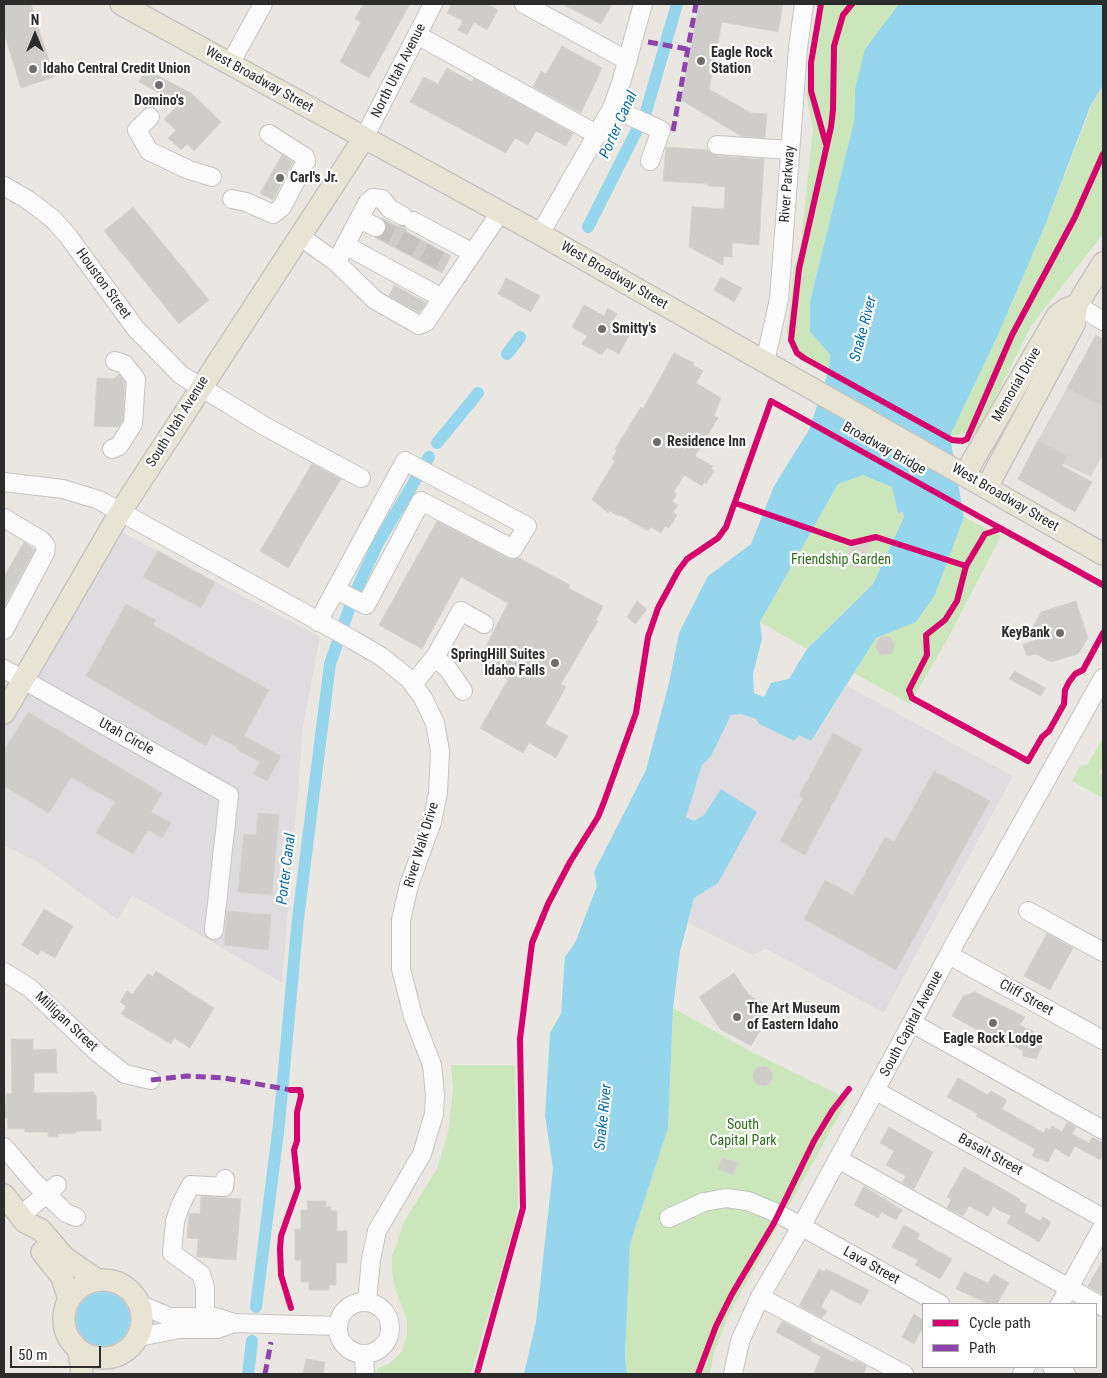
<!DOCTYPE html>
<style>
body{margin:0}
#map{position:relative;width:1107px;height:1378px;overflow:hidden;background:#eae7e2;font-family:"Roboto Condensed",sans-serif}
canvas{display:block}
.frame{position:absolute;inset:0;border:5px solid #2c2c2c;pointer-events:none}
.legend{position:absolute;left:922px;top:1303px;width:175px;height:65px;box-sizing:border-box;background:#fff;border:1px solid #ababab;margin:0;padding:6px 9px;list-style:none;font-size:15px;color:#2c2c2c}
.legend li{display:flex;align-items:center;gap:10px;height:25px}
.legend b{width:25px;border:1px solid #ababab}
.north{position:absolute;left:10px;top:10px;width:50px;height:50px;-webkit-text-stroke:4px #fff;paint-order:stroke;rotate:0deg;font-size:14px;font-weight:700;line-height:20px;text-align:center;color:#2c2c2c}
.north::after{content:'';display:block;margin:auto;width:18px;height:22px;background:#2c2c2c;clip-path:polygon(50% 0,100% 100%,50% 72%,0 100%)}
.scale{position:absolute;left:10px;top:1346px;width:91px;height:22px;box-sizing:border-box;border:2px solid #2c2c2c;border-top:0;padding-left:6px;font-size:15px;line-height:18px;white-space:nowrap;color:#2c2c2c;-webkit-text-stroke:4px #fff;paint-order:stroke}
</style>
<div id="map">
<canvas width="1107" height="1378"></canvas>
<div class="frame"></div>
<ul class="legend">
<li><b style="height:6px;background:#d6006c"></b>Cycle path</li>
<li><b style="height:6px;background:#8e44ad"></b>Path</li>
</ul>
<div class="north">N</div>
<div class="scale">50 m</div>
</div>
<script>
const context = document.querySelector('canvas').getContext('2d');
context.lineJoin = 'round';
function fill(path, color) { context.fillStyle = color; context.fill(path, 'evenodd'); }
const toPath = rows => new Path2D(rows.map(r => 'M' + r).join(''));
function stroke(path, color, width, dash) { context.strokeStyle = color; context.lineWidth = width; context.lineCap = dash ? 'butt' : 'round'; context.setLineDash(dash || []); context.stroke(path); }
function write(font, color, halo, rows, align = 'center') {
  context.font = font + ' "Roboto Condensed",sans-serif'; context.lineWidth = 4.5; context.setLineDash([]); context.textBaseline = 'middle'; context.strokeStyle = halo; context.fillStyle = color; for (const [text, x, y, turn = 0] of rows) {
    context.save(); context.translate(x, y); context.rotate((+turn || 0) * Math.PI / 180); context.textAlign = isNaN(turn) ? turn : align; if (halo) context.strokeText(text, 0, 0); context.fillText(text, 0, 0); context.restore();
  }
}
fill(toPath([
 [112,527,320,637,303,726,282,983,132,895,118,920,39,863,4,845,4,713],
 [847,686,1013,776,884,1013,766,949,752,955,688,923,694,898,718,883,712,805,704,815,694,821,686,816,702,765,711,756,731,715,741,714,756,719,759,724,793,741,799,734,811,741]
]), '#dedcde');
fill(toPath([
 [818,4,899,4,855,89,854,122,810,301,810,332,830,354,829,369,801,353,787,333,794,267,800,250,813,128,806,95,811,40],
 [1103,85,1103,234,1031,326,978,432,950,436,997,337,1044,228,1091,107],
 [863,474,893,487,898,513,903,512,904,517,873,584,807,649,760,622,838,484],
 [964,517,1001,536,948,638,910,704,854,673,876,638,916,622,935,595],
 [1103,737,1103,765,1099,773,1103,775,1103,798,1072,781,1080,766,1088,764],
 [673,1008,754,1053,848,1099,728,1316,714,1353,710,1374,627,1374,625,1357,630,1244,668,1128],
 [451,1065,513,1065,515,1067,518,1204,515,1223,471,1374,376,1374,378,1368,390,1363,402,1351,407,1335,407,1319,395,1289,392,1272,392,1256,405,1220,437,1169,448,1133,453,1090]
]), '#cce6bb');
fill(toPath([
 [1067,388,1103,407,1103,454,1091,477,1064,464,1068,456,1038,440],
 [876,534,883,536,881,541,876,539,871,543,864,564,859,568,851,566,848,559,848,540,860,540]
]), '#d8d5d0');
fill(toPath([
 [899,4,1103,4,1103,85,1090,107,1044,228,997,337,950,436,964,517,935,595,916,622,876,638,811,741,799,735,794,741,759,724,756,719,741,714,731,715,711,756,702,765,686,817,694,821,704,815,721,789,757,812,718,883,694,898,680,952,673,1008,668,1128,630,1244,625,1357,627,1374,524,1374,536,1322,553,1169,545,1115,550,1033,561,1014,565,957,575,943,597,886,594,872,646,770,669,683,679,633,708,576,751,544,774,486,809,430,829,369,830,354,810,332,810,301,854,122,855,89,865,49],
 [863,475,892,487,898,513,903,512,904,517,873,584,807,649,789,679,771,683,764,697,754,693,753,674,762,639,760,622,838,484],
 '76 1319a27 27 0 1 1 54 0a27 27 0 1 1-54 0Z'
]), '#95d6ec');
stroke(toPath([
 [588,227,646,112,677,4],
 [507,354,520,337],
 [437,443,478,393],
 [256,1307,279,1124,298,918,330,664,354,595,378,543,429,457],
 [248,1374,252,1341]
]), '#95d6ec', 12);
const building = toPath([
 [4,4,31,4,54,77,21,88,4,33,4,4],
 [363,4,410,4,369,78,340,62,361,22,355,19,363,4],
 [452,4,487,4,498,10,487,30,474,22,467,35,458,30,463,21,447,13,452,4],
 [562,4,612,4,601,24,562,4],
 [699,4,783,4,778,32,722,22,709,89,751,113,767,114,765,138,741,136,681,100,699,4],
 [562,46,602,68,581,113,533,87,541,71,546,74,562,46],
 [447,68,472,82,474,78,573,133,566,146,536,131,528,145,515,138,506,153,410,102,424,77,438,84,447,68],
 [145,69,191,93,221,122,194,151,187,144,181,150,168,138,176,130,164,119,176,107,161,99,163,95,139,82,145,69],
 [666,147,708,150,717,156,764,159,759,245,732,243,732,257,724,256,723,265,689,247,692,207,724,209,725,187,708,186,708,184,663,181,666,147],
 [282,155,293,162,273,200,260,193,282,155],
 [133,207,209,300,179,324,104,231,133,207],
 [381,218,398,226,404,226,407,232,451,256,442,273,374,237,382,236,386,231,386,226,381,218],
 [721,277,742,288,734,302,714,290,721,277],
 [506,278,540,296,531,312,498,294,506,278],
 [394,285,426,303,419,313,389,296,394,285],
 [584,305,604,316,608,308,617,314,613,320,632,330,619,354,607,347,602,355,582,344,587,336,572,327,584,305],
 [1096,335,1103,339,1103,407,1067,388,1096,335],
 [674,353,694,363,693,365,703,371,696,383,721,398,714,416,718,418,695,456,713,466,711,469,714,471,706,484,704,482,702,486,684,475,674,492,677,494,672,502,678,505,673,512,677,515,669,528,665,526,661,533,651,527,648,531,620,515,619,516,610,511,608,513,592,499,615,461,612,459,617,450,615,449,641,407,643,409,674,353],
 [119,374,125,382,123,421,118,427,94,426,97,378,114,379,119,374],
 [1038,440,1068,456,1062,466,1092,482,1075,512,1018,479,1038,440],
 [312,464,341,479,288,568,260,551,312,464],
 [437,521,508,558,519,558,570,585,568,588,603,606,596,620,598,621,561,684,566,687,545,724,568,736,556,758,529,743,523,753,480,728,508,680,478,662,508,603,461,577,422,649,379,625,437,521],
 [24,542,35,550,4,606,4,577,24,542],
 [158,551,215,582,201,608,143,577,158,551],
 [637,601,647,609,635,624,627,617,637,601],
 [1076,601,1088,638,1078,654,1051,662,1036,654,1027,656,1023,644,1037,640,1033,627,1041,612,1076,601],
 [126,604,156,620,153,625,269,690,244,736,281,756,267,781,253,774,260,762,236,749,237,747,212,734,206,746,86,676,126,604],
 [880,637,890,637,895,645,891,654,880,655,875,646,880,637],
 [1014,671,1046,688,1041,696,1009,679,1014,671],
 [28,712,162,793,151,812,171,823,162,838,148,830,133,854,96,833,115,802,71,777,49,813,4,786,4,751,28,712],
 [833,733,862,749,805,855,780,841,803,798,799,796,833,733],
 [934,771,990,801,896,970,804,919,825,880,853,895,885,837,894,842,934,771],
 [258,813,279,815,272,895,238,892,244,834,256,835,258,813],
 [44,909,73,926,55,958,41,950,38,955,22,945,44,909],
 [227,911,271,915,268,950,224,945,227,911],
 [1047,933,1073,948,1050,990,1024,976,1047,933],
 [156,971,214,1008,190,1048,174,1038,171,1044,121,1014,126,1006,120,1002,127,991,133,994,148,973,153,977,156,971],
 [734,973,749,995,768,1006,756,1029,760,1031,751,1046,720,1029,699,997,734,973],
 [975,992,1025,1017,1020,1025,1034,1032,1032,1035,1044,1042,1036,1059,1023,1056,1023,1051,1010,1044,1008,1047,952,1016,963,996,975,992],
 [11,1039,33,1039,33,1050,56,1049,57,1073,34,1073,34,1093,94,1092,94,1095,96,1095,97,1120,101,1120,101,1131,76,1131,76,1133,57,1134,58,1137,48,1137,48,1132,25,1132,25,1129,8,1129,7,1118,4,1118,4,1104,6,1104,6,1094,12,1093,11,1039],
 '753 1076a10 10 0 1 1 20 0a10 10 0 1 1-20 0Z',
 [958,1078,988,1095,991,1091,1007,1100,1002,1109,1044,1133,1046,1128,1050,1130,1052,1126,1062,1132,1067,1122,1076,1127,1072,1134,1089,1143,1092,1137,1103,1143,1103,1154,1100,1160,1075,1146,1069,1157,1055,1148,1048,1162,1032,1156,1035,1149,976,1116,978,1114,947,1097,958,1078],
 [889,1127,933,1152,914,1189,902,1183,906,1176,886,1165,894,1151,880,1143,889,1127],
 [722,1158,738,1163,733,1175,718,1169,722,1158],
 [964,1167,1020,1199,1019,1201,1027,1205,1024,1212,1040,1221,1043,1217,1051,1222,1039,1242,1007,1223,1011,1216,993,1207,988,1216,969,1206,963,1216,947,1208,951,1200,947,1197,964,1167],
 [864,1186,902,1210,896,1220,881,1212,878,1218,854,1205,864,1186],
 [201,1196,241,1199,236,1260,197,1257,198,1239,187,1238,189,1213,200,1214,201,1196],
 [307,1201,326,1201,326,1207,331,1207,331,1211,337,1211,337,1231,347,1231,347,1263,336,1263,336,1285,329,1285,329,1290,309,1290,309,1282,301,1282,301,1260,295,1260,295,1229,301,1229,301,1210,308,1210,307,1201],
 [904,1225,920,1234,917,1239,952,1259,940,1279,915,1265,918,1260,892,1247,904,1225],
 [1103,1260,1103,1295,1088,1286,1103,1260],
 [819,1269,824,1272,826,1269,869,1290,861,1305,831,1289,821,1307,827,1311,822,1318,799,1306,819,1269],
 [964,1272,988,1283,994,1274,1009,1283,997,1304,989,1304,956,1289,964,1272],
 [914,1314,923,1320,923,1327,914,1344,902,1337,914,1314],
 [782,1321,812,1337,810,1341,853,1362,854,1360,867,1366,863,1374,813,1374,821,1357,776,1332,782,1321],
 [306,1359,325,1362,323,1374,303,1374,306,1359]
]);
fill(building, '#cfcdc9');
stroke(building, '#d5d3ce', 1);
stroke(toPath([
 [376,227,447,264]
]), '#c4c2be', 18, [18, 9]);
const minor = toPath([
 [524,4,628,61],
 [417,35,598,135],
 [230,64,263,4],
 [612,108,661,130,650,161],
 [150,117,137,130,149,151,189,170,212,177],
 [364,138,433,4],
 [717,145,790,150],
 [4,186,28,200,53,219,68,236,136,329,181,375,266,427,361,478],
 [232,199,246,202,273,214,282,207,306,161,305,157,269,134],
 [359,219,376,227],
 [413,221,473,253],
 [540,234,612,108,621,83,643,4],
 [301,237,336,262,375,300,419,325,426,322,442,298],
 [345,245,442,298,500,213],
 [340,255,368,202,373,198,382,199,390,209,403,216],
 [1077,305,1103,321],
 [765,362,779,299,798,48,804,4],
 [112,449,119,446,133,424,136,379,124,364,115,361],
 [4,482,63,489,99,500,353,640,382,657,409,679,423,698,435,723,440,751,438,793,432,822,409,885,401,920,401,969,413,1016,432,1065,435,1095,434,1114,422,1154,377,1231,371,1259,367,1302],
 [4,518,41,540,46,546,45,553,4,630],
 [318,622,405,461,527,526,513,549,421,501,366,605,336,590],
 [435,657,448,669,463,691],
 [4,669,229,795,214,930],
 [413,684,435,657,461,611,484,624],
 [1028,911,1103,952],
 [949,955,1103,1040],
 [4,972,30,988,98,1053,125,1074,151,1080],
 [912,1023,1103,1130],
 [876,1091,1103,1218],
 [4,1147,33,1181,66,1213,76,1217],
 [838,1159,1103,1307],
 [20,1216,57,1185],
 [669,1218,704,1202,726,1198,748,1201,779,1214,940,1304],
 [760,1297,904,1374],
 '338 1328a26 26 0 1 1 52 0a26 26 0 1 1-52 0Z',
 [1060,1304,1103,1226],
 [141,1305,170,1317,216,1317,234,1323,338,1326],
 [205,1317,205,1287,201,1274,172,1253,175,1221,181,1204,191,1185,224,1187,225,1179],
 [139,1337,179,1329,217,1329,234,1323],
 [364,1354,365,1374],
 [1052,1367,1066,1374],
 [733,1374,740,1341,760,1297,801,1227,956,941,1103,678],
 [1022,1374,1026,1367]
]);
const major = toPath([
 [121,4,540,234,1103,554],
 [965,474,1057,316,1066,309,1077,305],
 [987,487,1074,324,1077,305,1103,263],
 [4,713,121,511,364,138],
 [4,1195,25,1222,41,1230,64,1257,97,1280],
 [42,1252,62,1277,69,1299],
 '64 1319a39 39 0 1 1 78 0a39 39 0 1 1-78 0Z',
 [79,1350,82,1374]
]);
stroke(minor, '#c4c3c3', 20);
stroke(major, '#c6c4c2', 24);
stroke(minor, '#fcfbfb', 18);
stroke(major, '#e8e4d4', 21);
stroke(toPath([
 [648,42,687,49],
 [673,131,696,4],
 [151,1080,187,1076,224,1078,291,1090],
 [265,1374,271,1342]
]), '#8e44ad', 5, [10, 5]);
stroke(toPath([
 [821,4,811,63,811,91,826,144],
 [852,4,843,15,834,46,833,110,831,127,799,269,791,340,797,353,804,358,952,440,962,441,967,439,1012,335,1075,217,1103,154],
 [735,503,851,543,876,537,966,566],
 [998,527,1103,585],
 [291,1090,300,1090,301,1096,297,1112,297,1141,294,1150,298,1188,281,1236,280,1249,281,1275,291,1308],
 [477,1374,523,1208,520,1039,532,943,548,904,570,862,598,817,604,802,636,713,648,637,658,608,678,571,687,559,718,538,726,527,771,401,998,527,997,530,985,534,966,566,957,601,945,620,926,635,927,655,909,690,912,698,1028,761,1042,737,1049,731,1064,704,1065,690,1069,682,1075,674,1083,670,1103,633],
 [698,1374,716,1326,732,1294,774,1223,814,1141,832,1111,849,1089]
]), '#d6006c', 6);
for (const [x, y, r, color] of [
 [701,61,5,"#6e6d6c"],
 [33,69,5,"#6e6d6c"],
 [159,85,5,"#6e6d6c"],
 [280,178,5,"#6e6d6c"],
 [602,329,5,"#6e6d6c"],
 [657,442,5,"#6e6d6c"],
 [1060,633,5,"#6e6d6c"],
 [555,663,5,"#6e6d6c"],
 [737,1017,5,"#6e6d6c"],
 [993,1023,5,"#6e6d6c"]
]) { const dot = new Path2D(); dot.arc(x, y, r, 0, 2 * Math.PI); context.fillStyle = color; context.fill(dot); stroke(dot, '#fff', 2); }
write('bold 14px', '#2c2c2c', '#fff', [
 ["Eagle Rock",711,53],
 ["Station",711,69],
 ["Idaho Central Credit Union",43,69],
 ["Domino's",159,101,"center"],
 ["Carl's Jr.",290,178],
 ["Smitty's",612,329],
 ["Residence Inn",667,442],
 ["KeyBank",1050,633,"right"],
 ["SpringHill Suites",545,655,"right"],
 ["Idaho Falls",545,671,"right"],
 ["The Art Museum",747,1009],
 ["of Eastern Idaho",747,1025],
 ["Eagle Rock Lodge",993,1039,"center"]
], 'left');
write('14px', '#2c2c2c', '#fff', [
 ["North Utah Avenue",399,71,-63],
 ["West Broadway Street",259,80,29],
 ["River Parkway",788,184,-86],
 ["West Broadway Street",614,276,30],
 ["Houston Street",103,284,54],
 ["Memorial Drive",1017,385,-60],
 ["South Utah Avenue",178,422,-58],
 ["Broadway Bridge",884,449,29],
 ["West Broadway Street",1005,498,30],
 ["Utah Circle",126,737,29],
 ["River Walk Drive",422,845,-73],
 ["Cliff Street",1026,998,29],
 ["Milligan Street",66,1022,43],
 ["South Capital Avenue",912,1024,-62],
 ["Basalt Street",990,1155,29],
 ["Lava Street",871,1266,29]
]);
write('14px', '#2a6c19', '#fff', [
 ["Friendship Garden",841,560],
 ["South",743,1125],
 ["Capital Park",743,1141]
]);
write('italic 15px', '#0b6da2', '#fff', [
 ["Porter Canal",619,125,-66],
 ["Snake River",864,329,-75],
 ["Porter Canal",287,869,-83],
 ["Snake River",604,1117,-84]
]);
</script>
